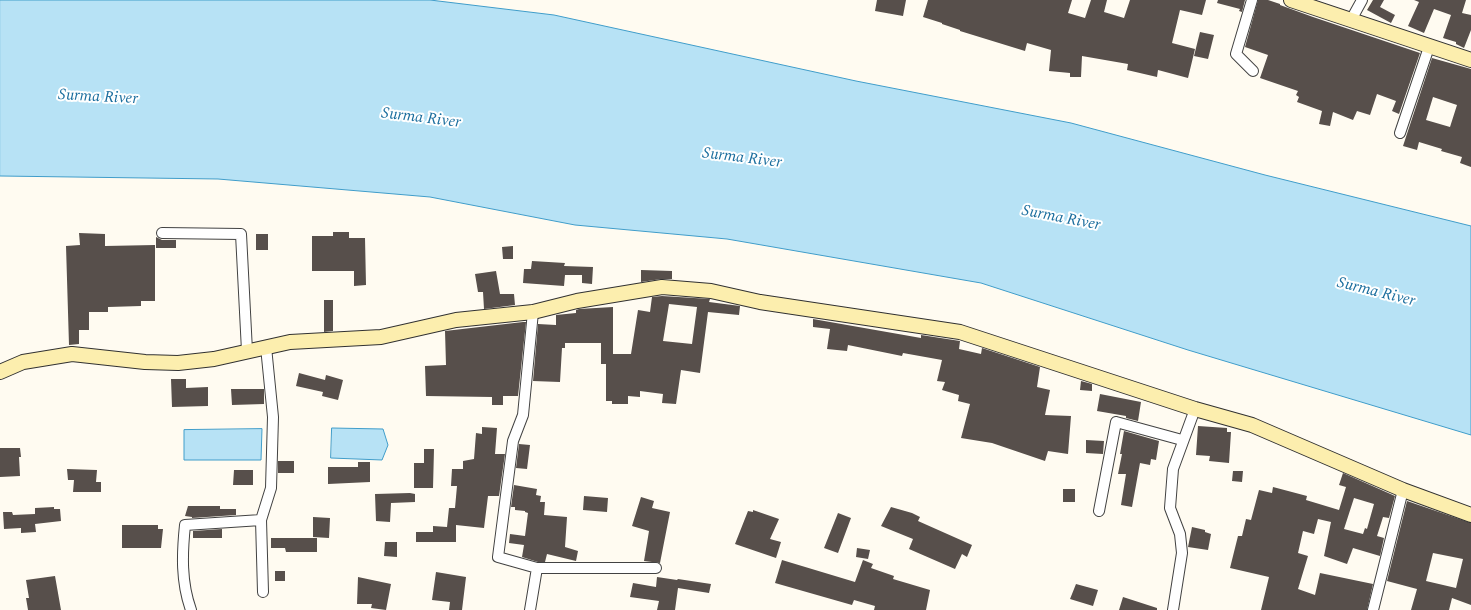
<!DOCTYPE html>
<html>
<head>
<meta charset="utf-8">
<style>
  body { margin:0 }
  canvas { display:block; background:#fffbf1 }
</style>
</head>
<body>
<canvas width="1471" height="610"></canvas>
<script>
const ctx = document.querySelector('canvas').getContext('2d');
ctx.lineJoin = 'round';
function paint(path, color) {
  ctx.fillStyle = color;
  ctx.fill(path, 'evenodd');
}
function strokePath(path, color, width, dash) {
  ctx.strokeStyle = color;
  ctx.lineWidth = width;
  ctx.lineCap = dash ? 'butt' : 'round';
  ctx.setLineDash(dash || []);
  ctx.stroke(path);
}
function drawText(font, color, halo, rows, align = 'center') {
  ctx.font = font + ' Spectral,serif';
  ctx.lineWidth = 4;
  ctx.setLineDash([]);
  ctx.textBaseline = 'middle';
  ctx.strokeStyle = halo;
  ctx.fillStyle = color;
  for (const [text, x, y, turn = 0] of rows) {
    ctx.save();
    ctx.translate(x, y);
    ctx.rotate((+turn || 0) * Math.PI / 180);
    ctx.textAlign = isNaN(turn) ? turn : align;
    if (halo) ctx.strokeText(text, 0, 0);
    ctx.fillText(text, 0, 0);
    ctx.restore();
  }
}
const water = new Path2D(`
  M0,0H430L554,15L856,81L1071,123L1265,175L1471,226V435L1188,350L981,283L727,239L575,225L430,197L218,179L0,176Z
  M332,428L383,429L388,445L382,460L331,458Z
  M262,429L261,460H184V430Z`);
const building = new Path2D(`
  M877,0H906L903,16L875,11Z
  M928,0H1072L1068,13L1085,18L1091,0H1107L1104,12L1124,18L1130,0H1206L1202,15L1180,10L1172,43L1195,49L1188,78L1158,70L1157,77L1127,70L1128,64L1082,56L1081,77H1070V73L1049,71L1051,50L1027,43L1025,51L960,31V30L942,24V23L923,17Z
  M1218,0H1245L1242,12L1239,11L1240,9L1217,3Z
  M1258,0H1268L1280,4V5L1313,17L1420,53L1399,114L1392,111L1396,101L1377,94L1370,115L1357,111L1353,120L1333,112L1330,126L1319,124L1322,111L1297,102L1299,97L1296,95L1298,91L1260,78L1268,55L1245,47Z
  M1373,0H1384L1380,7L1395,15L1391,23L1367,10Z
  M1414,0H1466L1462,13L1471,15V30L1464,48L1456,44V42L1443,38L1451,15L1434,9L1424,33L1408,26L1419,2Z
  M1200,32L1214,35L1208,59L1194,56Z
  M1432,58L1471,69V167L1460,163L1462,157L1441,151L1442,149L1419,142L1417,150L1403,146ZM1433,97L1457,105L1450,127L1426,120Z
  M333,232H349V238H365L366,285L354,286V271H312V236H333Z
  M79,233L105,234V246L155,245V301H141V306L108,307V312H89V330H79V344L69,345L66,246L80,245Z
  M256,234H268V250H256Z
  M156,237L162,240H176V248H156Z
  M513,246V259H503L502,247Z
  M532,261L565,263L564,266L593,267L592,284L582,283V275H565L564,286L523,283L524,269H531Z
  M641,270L672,271V279H661L641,282Z
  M496,271L500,294H514L515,305L484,309L483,292H478L475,274Z
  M662,296L710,299L709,302L740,306L739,315L708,312L700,373L681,370L676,404L662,403L663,394L640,391V397L628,396V404H612V401H606V364H601V343H565V348H562L560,382L533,381L538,324L556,325V315L576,313V310L579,309L613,307V354H631L638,310L650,312L652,297ZM669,304L697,307L692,344L663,341Z
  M324,300H333V331L324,332Z
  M813,319L921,338V335L960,341L959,349L981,354L982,348L1040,367L1037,387L1050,390L1045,415L1071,416L1068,454L1048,451L1045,461L992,443L961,438L970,404L958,401L959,395L942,390L945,382L937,381L942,360L903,353L902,356L848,345L847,351L827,349L830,329L813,327Z
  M523,322H526L518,396H503V405H492V397L426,396L425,366L446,365L445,331Z
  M299,373L325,380L326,375L343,380L338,400L322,396L323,392L296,386Z
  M171,379H186V388L208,387V406L172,407Z
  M1081,381L1092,384V391L1080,390Z
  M231,389H264V404L232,405Z
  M1100,394L1141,402L1138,421L1126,418V416L1097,411Z
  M1198,426L1227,428V432H1231L1229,463L1209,461L1210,456L1196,455Z
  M482,427L497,428L495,454H505L499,496H488L484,528L456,525V542H416V532H433V526L447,527L449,508H455L457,486H451L452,469H463V461L474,459L476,433L482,434Z
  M1124,431L1159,441L1156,460L1151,459L1150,465L1140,463L1132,507L1121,505L1126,474H1118L1122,454H1120Z
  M1086,440L1104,441L1103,454L1086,453Z
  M519,444L530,445L527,469L516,468Z
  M0,448H20L21,457H19L20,476L0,477Z
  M424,449H434L433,488H414V463H424Z
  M278,461H294V473H278Z
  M358,462H370V482L328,484V467H358Z
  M67,469L97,470L96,482H101V492H73L74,480H68Z
  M234,470H253V485H233Z
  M1233,471H1243L1242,482L1232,481Z
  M1343,473L1395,496L1389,518L1383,517L1377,536L1384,538L1380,556L1353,548L1347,564L1324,556L1331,522L1318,519L1314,534L1303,531L1298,553L1308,556L1298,589L1315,595L1320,573L1373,584L1367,610H1261L1269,577L1230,568L1238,536H1242L1246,519L1251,520L1259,490L1272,493L1273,487L1307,496L1306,500L1339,510L1346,487L1339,485ZM1354,498L1374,504L1367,529L1365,528L1363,534L1344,529Z
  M514,485L537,489L536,495L541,496L540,502H545L544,515L567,517L565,547L578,551L576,561L547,554L545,562H538L522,557L524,545L509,543L510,534L525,536L528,513L525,512V511L515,510V507H511Z
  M1063,489H1075V502H1063Z
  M410,493L415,494V502L391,503L390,522L376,521L375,494Z
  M584,496L608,498L607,512L583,510Z
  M641,497L654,501L652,508L670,512L660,563L644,561L649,531L632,526Z
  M1407,501L1471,523V605L1452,598L1449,610H1411L1417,589L1387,581ZM1433,553L1463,559L1456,588L1426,581Z
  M188,506H220V509H236V515L192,518V517L185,516Z
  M54,507V509H60L61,521L35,524L36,532L21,533V528L4,529L3,512H12L13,515L35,514V508Z
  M891,507L912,513L920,517L918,521L972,545L967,557L962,554L955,569L909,549L913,539L881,526Z
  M753,510L779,519L770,539L781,542L776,558L735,544L748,511L753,512Z
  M838,513L851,518L838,553L824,548Z
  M313,517L330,518L329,538L313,537Z
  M122,525H158V529H163L161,548H122Z
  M1192,527L1205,530V532L1211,534L1208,550L1188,547Z
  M222,529V538H193V531Z
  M271,538H317V552H286L285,548H271Z
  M385,542H397V557L384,556Z
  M857,548L870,550L868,559L856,557Z
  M782,560L855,582L863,560L873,564L871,568L894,576L893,579L930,590L926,610H874L875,606L854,600L852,605L775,583Z
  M275,571H285V581H275Z
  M436,572L466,577L462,610H449L450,602L432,600Z
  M55,576L61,610H28L26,598H29L26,580Z
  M358,577L391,584L386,610L371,608L372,604H357Z
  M657,577L677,580L678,579L711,584L709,593L678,588L675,610H657L659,601L630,597L633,583L656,587Z
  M1076,584L1098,590L1093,606L1070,599Z
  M1123,597L1157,608V610H1119Z`);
const street = new Path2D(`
  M1252,0L1236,54L1253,71
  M1351,20L1362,0
  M1400,133L1429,47
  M162,233L241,234L247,351
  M533,312L523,415L513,441L498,557L537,568H656
  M1099,511L1116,422L1182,440
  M261,520L263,592
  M191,610C181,582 182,554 185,525L261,520L271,488L273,417L266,347
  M530,610L537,568
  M1173,610L1182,553L1180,534L1170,508L1173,469L1195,409
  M1373,610L1403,490`);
const secondary = new Path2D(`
  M1291,0L1471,60
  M0,372L23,362L72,354L145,362L178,363L214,359L290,342L381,337L456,320L533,312L577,301L662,287L711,291L760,302L960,332L1195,409L1252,425L1403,490L1471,515`);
const waterNames = [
  ["Surma River",98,98,3],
  ["Surma River",421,119,7],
  ["Surma River",742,159,7],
  ["Surma River",1061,219,11],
  ["Surma River",1376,293,14]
];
paint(water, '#b7e2f5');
strokePath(water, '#409dca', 1);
paint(building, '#574f4b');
strokePath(street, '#424242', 12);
strokePath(secondary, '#313131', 16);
strokePath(street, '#fff', 10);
strokePath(secondary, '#fceeae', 14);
drawText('italic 16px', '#1b6e9e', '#fff', waterNames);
</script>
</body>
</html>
